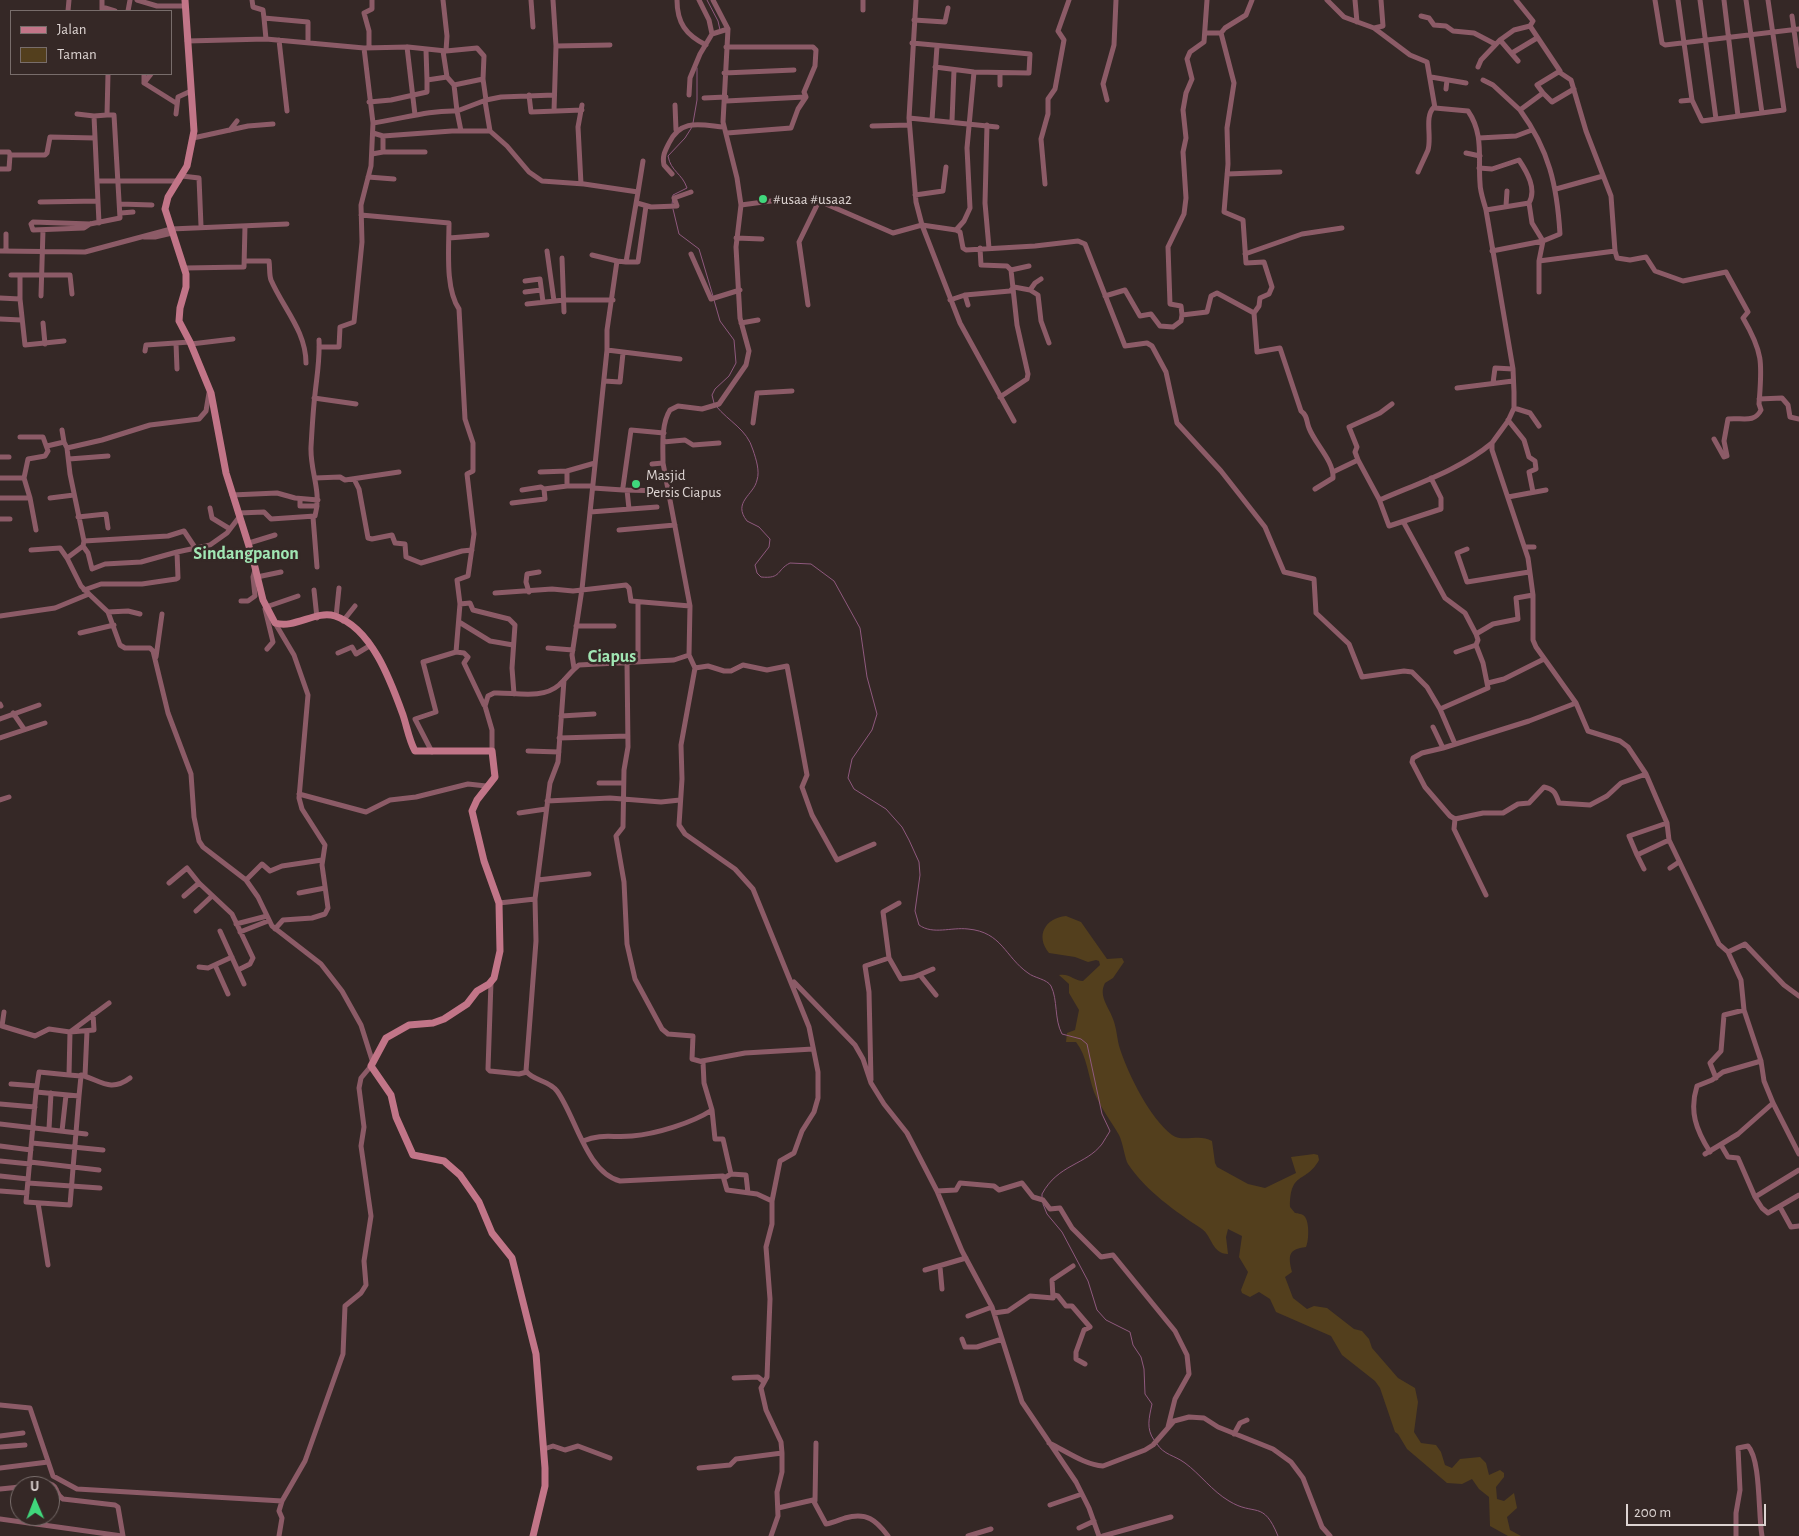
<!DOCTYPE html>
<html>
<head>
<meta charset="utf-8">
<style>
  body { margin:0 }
  #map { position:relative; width:1799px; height:1536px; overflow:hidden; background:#352826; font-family:"Alegreya Sans",sans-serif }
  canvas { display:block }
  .legend { position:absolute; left:10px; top:10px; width:162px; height:65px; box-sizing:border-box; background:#352826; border:1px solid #786d6b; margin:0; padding:6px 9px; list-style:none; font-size:15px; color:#ddd4d2 }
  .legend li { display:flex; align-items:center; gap:10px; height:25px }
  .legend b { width:25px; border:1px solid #786d6b }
  .north { position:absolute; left:10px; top:1476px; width:50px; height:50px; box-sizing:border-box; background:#352826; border:1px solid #786d6b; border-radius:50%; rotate:359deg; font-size:14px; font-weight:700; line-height:20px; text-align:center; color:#ddd4d2 }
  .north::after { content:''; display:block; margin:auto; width:18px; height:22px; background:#40d77c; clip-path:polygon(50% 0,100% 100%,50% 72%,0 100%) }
  .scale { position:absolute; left:1626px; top:1504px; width:140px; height:22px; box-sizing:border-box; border:2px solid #ddd4d2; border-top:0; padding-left:6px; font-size:15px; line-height:18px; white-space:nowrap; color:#ddd4d2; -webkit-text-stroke:4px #352826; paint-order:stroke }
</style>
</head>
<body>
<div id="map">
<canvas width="1799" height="1536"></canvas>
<ul class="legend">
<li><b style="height:6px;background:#c27588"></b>Jalan</li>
<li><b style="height:14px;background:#533f1d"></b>Taman</li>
</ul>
<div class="north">U</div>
<div class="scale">200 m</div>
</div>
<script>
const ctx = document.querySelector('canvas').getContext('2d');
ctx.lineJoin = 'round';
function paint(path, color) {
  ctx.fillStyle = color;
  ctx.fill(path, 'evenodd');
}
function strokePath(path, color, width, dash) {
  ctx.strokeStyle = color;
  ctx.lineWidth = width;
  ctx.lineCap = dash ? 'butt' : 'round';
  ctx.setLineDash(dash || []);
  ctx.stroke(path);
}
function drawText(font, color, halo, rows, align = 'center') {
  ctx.font = font + ' "Alegreya Sans",sans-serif';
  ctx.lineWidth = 5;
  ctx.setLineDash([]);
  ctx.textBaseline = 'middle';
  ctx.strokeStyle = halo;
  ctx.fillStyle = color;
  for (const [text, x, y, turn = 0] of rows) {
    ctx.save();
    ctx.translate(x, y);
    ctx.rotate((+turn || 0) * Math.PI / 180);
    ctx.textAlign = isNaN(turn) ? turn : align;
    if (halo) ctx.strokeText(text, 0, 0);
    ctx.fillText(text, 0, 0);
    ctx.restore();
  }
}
const green = new Path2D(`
  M1066,916L1081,922L1107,959L1122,958L1124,962L1113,978L1105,983C1098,996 1109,1007 1113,1019C1117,1029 1117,1040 1120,1049C1129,1076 1150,1118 1172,1135C1184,1143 1199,1133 1212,1141L1215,1163L1217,1167L1248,1184L1265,1188L1296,1173L1291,1157L1314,1154L1318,1155L1319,1160C1306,1184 1290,1170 1290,1207L1295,1213C1296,1213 1302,1214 1303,1215C1310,1219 1309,1241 1306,1247C1288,1249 1288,1256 1292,1272L1285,1277L1293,1298L1307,1309L1314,1306L1327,1308L1354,1329L1362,1331L1369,1339L1372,1348L1398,1378L1415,1388L1418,1402L1414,1432L1421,1443L1436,1445L1441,1452L1445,1465L1452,1468L1460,1459L1480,1457L1486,1463L1489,1475L1500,1470L1504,1473V1477L1496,1487L1497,1499L1504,1501L1514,1493L1517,1508L1507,1517L1510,1530L1521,1536H1508L1490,1526L1489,1497L1479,1489L1472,1479L1462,1484L1447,1483L1407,1449L1398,1434L1395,1432L1380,1388L1375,1381L1342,1355L1331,1336L1276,1312L1270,1299L1259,1292L1250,1297L1242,1293L1241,1290L1248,1272L1239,1257L1242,1236L1228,1229L1226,1237L1228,1254C1212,1254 1212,1236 1202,1229C1175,1211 1146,1191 1128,1164C1125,1159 1123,1143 1119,1135C1111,1121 1100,1107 1094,1092C1088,1075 1087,1056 1076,1042H1066L1067,1033L1075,1030L1079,1010L1069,993V984L1059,975C1070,973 1074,981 1083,981L1100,965L1099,961L1096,960L1088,962L1075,957L1049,953C1035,936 1045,918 1066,916Z`);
const stream = new Path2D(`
  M707,0L718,21L720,30
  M693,123L697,100V68
  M672,205L673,195L687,188C682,173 671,172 668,156L685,138L692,127
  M673,209L679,234L699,249L713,296
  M714,403L712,395L715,389L729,376L736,363L734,340L720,321L714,300
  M716,406C729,422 747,429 753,450C756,459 760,471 757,480C754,495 732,502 747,521L759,527L770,539L769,547L755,565L757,573L761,577C782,579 776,570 790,563L811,564L834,581L860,628L867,677L877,714L872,730L852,759L848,778L854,789L886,809L902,827L909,840L919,862L920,875L915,911L919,925C933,935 951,927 968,929C1002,932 1005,957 1028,973C1034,978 1047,979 1051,986C1058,1000 1054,1019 1062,1034L1081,1039L1087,1044L1102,1114L1110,1131C1107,1135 1105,1140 1102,1144C1086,1165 1058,1164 1042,1194V1197
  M1043,1204L1047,1214L1062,1232L1088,1281L1097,1310L1106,1320L1130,1332L1133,1345L1141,1357L1144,1369L1145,1394L1152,1404C1149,1418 1146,1429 1154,1440
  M1157,1444C1164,1455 1174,1455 1185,1463C1200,1474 1212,1491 1229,1501C1255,1517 1263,1499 1278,1536`);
const street = new Path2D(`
  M137,0L157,6H185
  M252,0L253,7L263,10L264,18L308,22V42
  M443,0L447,36L446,51
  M531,0L533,27
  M553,0L556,46L554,111
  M677,0C677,23 686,35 706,45
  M699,0L709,20L712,34
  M916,0L909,118L916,202L922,225L960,323L1014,421
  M1207,0L1204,42L1190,52L1187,59L1192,79L1186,93L1183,110L1186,138L1183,152L1186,198L1184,214L1168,247L1170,304L1181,306L1182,315L1207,312L1211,296L1217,293L1254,313L1257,352L1280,348L1301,411C1308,416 1306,421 1309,428C1315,444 1334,461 1333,478L1315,489
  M1252,0L1246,15L1225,28L1221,33L1234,83L1227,128L1228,164L1224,212L1243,220L1246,263L1264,262L1272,287L1269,294L1260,298L1259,306L1254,313
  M1327,0L1344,17L1374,28L1410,55L1427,62L1435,108L1468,111C1484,134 1478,158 1480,183C1480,192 1484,202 1486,210L1513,369L1514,392V408L1508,421L1492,443V450L1528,558L1533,595V640L1536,647L1576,703L1588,731L1620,741L1628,747L1646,774L1667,823L1669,840L1719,944L1728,952L1741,980L1744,1010L1761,1061L1764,1081L1773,1103L1799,1154
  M1355,0L1357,22
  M1516,0L1533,21L1530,26
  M1655,0L1662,43L1665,45L1799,29
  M1678,0L1692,100L1702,121L1784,110L1768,0
  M1700,0L1716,119
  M1724,0L1738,116
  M1746,0L1762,113
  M102,7L115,11
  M863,10V0
  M68,11L69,0
  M102,11V0
  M128,11L130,0
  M1421,16L1429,18L1434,25L1446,26L1453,31L1474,33L1495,44
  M1792,16L1799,66
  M264,18L266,39
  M914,20L945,22L948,8
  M1374,28L1383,26L1381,0
  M1206,33H1221
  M279,40L287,111
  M1500,40L1514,30L1530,26L1560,71L1537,85L1543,93
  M187,41L266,39L364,48L373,123C402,119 428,110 457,111L454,85L447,77L427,80V92L391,100L369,102
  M912,43L1030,54L1029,73L974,72L935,67
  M556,46L610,45
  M407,47L415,115
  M726,47H813L816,50L815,66L804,92L806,97L798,109L791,128L727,133
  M364,48L408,47L446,51L477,48L484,56L483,79L486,100L457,111L461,131
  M369,48V31L364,13L372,9V0
  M426,50L427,80
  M443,51L447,77
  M1512,53L1537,38
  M1478,67L1481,60L1500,40L1518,61
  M1559,72L1571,80L1586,131L1611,196L1615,251
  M724,73L794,70
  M144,74V83L176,103
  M1000,74V85
  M1431,77L1466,83
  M1483,80L1493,85L1520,110
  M144,83L151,74
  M454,85L483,79
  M1446,89L1447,80
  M529,95L531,112L582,110
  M689,95L690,78L700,54L712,34L728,29
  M704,98L726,97
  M486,100L501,97L554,95
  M1107,100L1103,84L1114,45L1116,0
  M485,101L490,131
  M726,101L805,97
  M1681,101L1692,100
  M675,105L676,130
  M77,114L94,116L97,181H179
  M176,114L178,97L191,91
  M94,116L107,115L108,74
  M909,118L997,127
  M932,120L937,46
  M952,121L954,70
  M987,125L985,203L989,248
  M872,126L909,125
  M230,130L237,121
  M373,133L383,136V152
  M383,136L452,131H490L507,146L529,172L542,181L584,184L638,192L626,262L617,261L607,330V350L582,589L572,655L574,668
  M193,138L248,126L273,124
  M1479,138L1516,136L1532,130
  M0,152H9L10,155H45L47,153L50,137L95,138
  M1466,153L1480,156
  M372,154L383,152H425
  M1479,168L1492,169L1519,160C1527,172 1537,189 1529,203
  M0,169H9L10,155
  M1418,172C1421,165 1425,157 1428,150C1432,136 1424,117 1434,107
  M672,174L664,165C662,156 665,151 669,143C681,118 701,125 724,127
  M1227,174L1280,172
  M182,176L199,178L201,226
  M368,177L394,179
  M97,181L99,223
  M581,184L578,127L582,105
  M1045,184L1041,139L1048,114V99L1055,89L1064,40L1058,31L1069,0
  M1556,189L1603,176
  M638,192L643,161
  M915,195L943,191L946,167
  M40,202L98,201
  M637,203L651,207L677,206L674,198L691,192
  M120,204L152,205
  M741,205L786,199L819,201L893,233L922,225L956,230L960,232L963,248L966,250L1035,246L1078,241L1085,244L1125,346L1147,343L1152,346L1166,372L1177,423L1221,471L1265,527L1284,572L1314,579L1316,613L1349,644L1362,677L1404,671L1412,672L1427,687L1440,709
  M1506,206L1507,191
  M1486,210L1529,203L1532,223L1543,241L1539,261V292
  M121,213L133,212
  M361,215L449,223C449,249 445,288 459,309L465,419L473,443V471L467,474L474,534L468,576L457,580L460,604L456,652L423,662L436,712L415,719L432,752
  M90,224L84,228L33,230L31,224L33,222L90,224L120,218L114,115H107
  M956,230L964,221L970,208L967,148L974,72
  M6,234V251
  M144,237H155L172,233
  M449,238L487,235
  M736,238L762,239
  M980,248L981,265L1007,266L1011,270L1017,325L1028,374L1027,379L1000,397
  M0,251L85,252L171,229L287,224
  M547,251L554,301
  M1492,251L1543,241L1560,234C1557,185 1549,150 1520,110L1543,93L1552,102L1574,89
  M691,254L711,299L740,290
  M1245,254L1302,234L1342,228
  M592,255L617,261
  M562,258L564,312
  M246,261H269C270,267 269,275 271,280C283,308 306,331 306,363
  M1539,261L1615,251L1617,258L1630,260L1646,257L1655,271L1683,281L1726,272L1748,312L1743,318C1764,354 1762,364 1759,404L1761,410C1754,424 1741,417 1728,419L1724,441L1727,456L1724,457L1714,439
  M626,262H638L646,206
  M185,268L244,267L245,226
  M1011,270L1029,266
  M11,275H20
  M525,281L540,279L543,302
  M1030,290L1035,283L1041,279
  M525,292L541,290
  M41,296L43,230
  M1105,296L1125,290L1140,316L1151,314L1160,326L1173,327L1181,321L1182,315
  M0,298L20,299L25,345L64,341
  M20,299V275H70L72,294
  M950,300L965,295
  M527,304L564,300H613
  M808,305L799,242L819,201
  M968,305L965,295L1010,291L1014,287L1030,290L1038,295L1041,321L1049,343
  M0,319L21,320
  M43,323L45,344
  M741,323L758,320
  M176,343L177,369
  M191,344L233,339
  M319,347H339L340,327L354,322L362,242L361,205L371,166L373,123
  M607,350L680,359
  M145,351L146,345L190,342
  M604,381L620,382L623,353
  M1493,383L1495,368L1513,369
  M1457,388L1513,381
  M314,398L356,404
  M1759,399L1782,398L1788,405L1790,417L1799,419
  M1514,408L1530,413L1539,426
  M1508,420L1524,440L1529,457L1535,461L1536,469L1529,472L1533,492
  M753,423L757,393L792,391
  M62,430L64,442
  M664,433L631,430L623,487V490L667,491
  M663,442L685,440L693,445L719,443
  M67,448L102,440L150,425L199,419L206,411L209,393
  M0,457H9
  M69,459L108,456
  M1358,460L1355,452L1357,447L1349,427L1380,413L1392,404
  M652,464L663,463
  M567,471L595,463
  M540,472L567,471V486H593
  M1333,472L1358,460L1379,499H1382C1419,483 1461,469 1492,443
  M0,478H24
  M315,478L340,477L345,480L399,472
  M354,479L359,489L368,538L372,539L392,535L395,543L405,544L406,557L421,563L462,551L472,550
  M593,488L623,490
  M522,490L541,487L544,489
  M627,490L629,509
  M232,495L277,493L295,498L318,500
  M1508,497L1546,490
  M0,498H30L24,478L28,459L45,456L48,451L43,437H20
  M30,498L36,530
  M50,498L74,495
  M300,499V506H317
  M1379,499L1389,526L1441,509V498L1431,478
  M512,503L545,499L544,489L567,486
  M210,508L212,518L230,529
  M590,512L657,507
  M239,513L264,512L271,519L315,516C322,491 310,472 311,447C312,430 313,411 315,394C317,375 320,359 319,340
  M78,517L106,514L108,528
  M313,517L317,567
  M0,519H10
  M1404,523L1445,598L1465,613L1476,634
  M619,530L675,525
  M84,541L168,536L184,531L196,549
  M249,543L275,535
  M83,546L88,553L92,569L105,564L141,562L177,552
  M1525,547H1534
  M1467,549L1457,553L1467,582L1529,572
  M31,550L60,548L67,558
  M257,577L281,572
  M84,590L101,584H142L176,579L178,578L177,552L210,545L227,533L240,516
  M314,590L317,618
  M529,592L526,582L527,574L539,572
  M495,593L552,589L573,591L626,585L629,588L631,601L690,606
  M89,594L108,612L120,645L125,648H150L153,651L168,713L191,774L194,817L199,841L203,847L246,880L258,897L272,926L321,964L342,991L361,1025L373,1063
  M241,601H248L255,596L253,577L255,570
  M638,602V662
  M460,604L470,603L473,610L509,619L515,625L512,668L514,694
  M266,607L298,596
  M265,609L273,642L267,649
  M108,612L128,611L140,614
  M0,616L55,608L89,594L81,586L67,558L83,546L84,541L70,474L67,448L64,442L47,446
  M336,617L339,588
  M343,621L355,606
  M459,622L490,641L513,645
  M275,623L294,655L308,695L299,798L302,809L325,845L322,865L328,908L325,914L312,918L283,920L275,929
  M576,626H614
  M80,633L114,625
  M548,648L573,650
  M456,652L464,653L468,657L464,663L484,705
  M1456,652L1476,645
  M338,653L352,647L356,654L371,645
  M689,655L695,668L681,745L682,779L679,825L685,834L735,869L753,889L809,1027L818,1072V1098L814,1112L802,1131L794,1153L780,1161L772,1201V1224L766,1247L770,1299L767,1377L761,1388L766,1410L781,1442L782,1453V1472L777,1492L778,1516L771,1536
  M156,657L162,614
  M695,668L708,666L724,671H731L743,665L767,670L787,666L807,775L802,787L812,815L837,860L874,844
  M1488,683L1504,679L1544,659
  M0,704L1,706
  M13,713L24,729
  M561,716L594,714
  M0,719L39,705
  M1433,727L1443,748L1529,721L1576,703
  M0,738L45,723
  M559,738L628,736
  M1455,744L1440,709L1488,688L1483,663L1476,645L1478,640L1476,634L1493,624L1518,619L1516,598L1533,595
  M1443,748L1422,753L1413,758L1412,762L1425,787L1450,816L1455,819L1483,813H1503L1518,804L1529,803L1544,787C1555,789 1556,795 1559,803L1590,805L1607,796L1621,783L1646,774
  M492,751V730L485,706L488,696L494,693C514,692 542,700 559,685C566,679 571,671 579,665L674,660L689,655L690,606L663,463C663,447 661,424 670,410L678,406L702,409L719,404L746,365L749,351L740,318L736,247L741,205L737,178L723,122L728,29L713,0
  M528,751L559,752
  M599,783H623
  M299,794L366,812L390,800L416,797L468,784L486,786
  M0,800L9,797
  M547,801L610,798L661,802L680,800
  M519,813L546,809
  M1455,819L1454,829L1486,895
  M1637,855L1629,836L1667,823
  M1670,868L1679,862
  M1644,869L1637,855L1669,840
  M246,880L262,864L270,871L282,866L322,860
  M538,880L589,874
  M169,883L187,868L199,883L232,914L253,958L250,964L238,970
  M299,893L325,888
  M184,896L199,883
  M535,899L536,941L526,1071C533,1081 549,1080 557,1091C576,1117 586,1172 620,1181L723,1176L727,1190L757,1194L772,1201
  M499,903L535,899L550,783L558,762L564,680
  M196,911L212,896
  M236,924L267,916
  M220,931L244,984
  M240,932L268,921
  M1728,952L1745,944L1784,985L1799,996
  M889,958L901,979L914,977L933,969
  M215,965L228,994
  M199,967L208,968L232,957
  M920,975L936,995
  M491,982L488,1069L490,1071L519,1074L527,1072
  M794,982L855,1045L863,1059L871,1083L884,1104L907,1133L937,1191L962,1251L992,1307L1022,1402L1076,1482L1089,1508L1099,1536
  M4,1012L2,1026L35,1036L49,1029L70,1032L94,1030L93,1014
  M702,1061L745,1053L813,1049
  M81,1075C100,1080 110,1093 130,1078
  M85,1076L87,1031
  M1716,1078L1710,1063L1721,1051L1724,1015L1744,1010
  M871,1080L869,992L865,966L889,958L883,912L899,903
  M11,1084L37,1086
  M36,1092L39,1072L69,1075
  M79,1096L70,1205L26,1202L36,1092L79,1096L81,1076L69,1075L70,1032L109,1003
  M0,1104L35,1107
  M712,1110L715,1139H723L731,1174
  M0,1124L86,1134
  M49,1129L51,1093
  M62,1131L66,1095
  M583,1141C602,1133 613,1138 632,1136C656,1134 692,1123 712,1110L704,1083L703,1062L692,1059L693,1036L668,1034L662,1029L635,979L627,944L624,882L616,836L623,827L624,770L628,747L627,662
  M32,1143L103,1150
  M1721,1145L1728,1157L1738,1158L1755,1197
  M0,1146L31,1150
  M1710,1152C1696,1130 1689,1111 1697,1086L1712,1080L1723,1072L1761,1061
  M1705,1154L1738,1134L1773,1103
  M0,1161L30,1164
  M30,1162L99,1170
  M1799,1170L1755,1197L1762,1208L1768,1213L1799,1195
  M0,1176L28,1179
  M724,1178L731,1174L746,1175L748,1193
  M28,1183L100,1188
  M0,1191L27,1193
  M937,1191L956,1190L960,1183L994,1186L999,1190L1022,1183L1033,1197L1043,1200L1050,1209L1060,1208L1072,1228L1101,1257L1113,1255L1175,1331L1187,1355L1189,1374L1175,1399L1168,1427
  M38,1203L48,1265
  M1780,1207L1791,1227L1799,1226
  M940,1267L942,1289
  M925,1270L966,1258
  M1054,1295L1058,1296L1066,1306H1072L1090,1327L1084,1330L1076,1352V1359L1085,1364
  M994,1313L1008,1311L1030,1296L1053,1298L1052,1280L1073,1266
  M968,1316L992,1307
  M962,1339L965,1347H977L1002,1339
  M734,1378L758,1377L764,1382
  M0,1405L30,1408L53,1476L77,1489L282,1501L305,1461L343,1354L345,1306L361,1293L366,1285L364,1261L371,1216L361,1146L364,1127L359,1088L361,1078L371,1066
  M1234,1434L1240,1423L1247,1420
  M0,1436L23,1433
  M1049,1443C1066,1451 1085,1465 1103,1466L1145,1450L1153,1445L1174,1421L1189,1417L1204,1418L1218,1427L1273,1449L1291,1462L1303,1478L1322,1527L1330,1536
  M0,1447L25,1445
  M544,1449L553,1446L565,1450L578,1446L610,1458
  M0,1468L48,1462
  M699,1468L730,1465L736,1459L782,1453
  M27,1486C36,1485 51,1479 56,1489C58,1494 58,1496 63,1499L115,1505L118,1507L123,1536
  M0,1489L20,1487
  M815,1501L816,1443
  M1050,1505L1082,1494
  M778,1508L813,1500L826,1524C833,1523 839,1520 845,1518C867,1512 876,1520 888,1536
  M0,1519L122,1536
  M1079,1528L1094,1521
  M279,1536L282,1518L279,1511L282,1501
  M968,1536L991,1529
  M1103,1536L1171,1517
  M1736,1536V1513L1740,1490L1738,1448L1748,1446C1761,1460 1758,1514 1762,1536`);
const secondary = new Path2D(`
  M185,0L194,131L187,166L168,197L165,209L186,274V287L180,308L179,321L190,342L211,393L226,473L253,559L263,600L275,623C295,629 316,610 335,616C372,628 391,682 403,715C407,727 409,740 415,751H492L495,777L477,800L472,811L484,861L499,903L500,951L494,978L489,984L477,991L467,1004L444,1019L433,1023L409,1025L386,1038L371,1066L391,1095L396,1117L413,1155L444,1161L460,1175L479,1202L492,1233L512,1258L536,1354L545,1468V1486L533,1536`);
const markers = [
  [763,199,5,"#40d77c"],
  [636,484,5,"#40d77c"]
];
const poiNames = [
  ["#usaa #usaa2",773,199],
  ["Masjid",646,475],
  ["Persis Ciapus",646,492]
];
const quarterNames = [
  ["Sindangpanon",246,554],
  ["Ciapus",612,657]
];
paint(green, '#533f1d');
strokePath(stream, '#8f597e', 1);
strokePath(street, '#8c5b67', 5);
strokePath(secondary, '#c27588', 7);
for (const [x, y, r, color] of markers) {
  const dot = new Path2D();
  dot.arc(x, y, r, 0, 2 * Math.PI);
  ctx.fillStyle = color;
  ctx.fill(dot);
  strokePath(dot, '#352826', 2);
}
drawText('15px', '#ddd4d2', '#352826', poiNames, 'left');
drawText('bold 18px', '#a1e7b4', '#352826', quarterNames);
</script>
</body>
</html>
